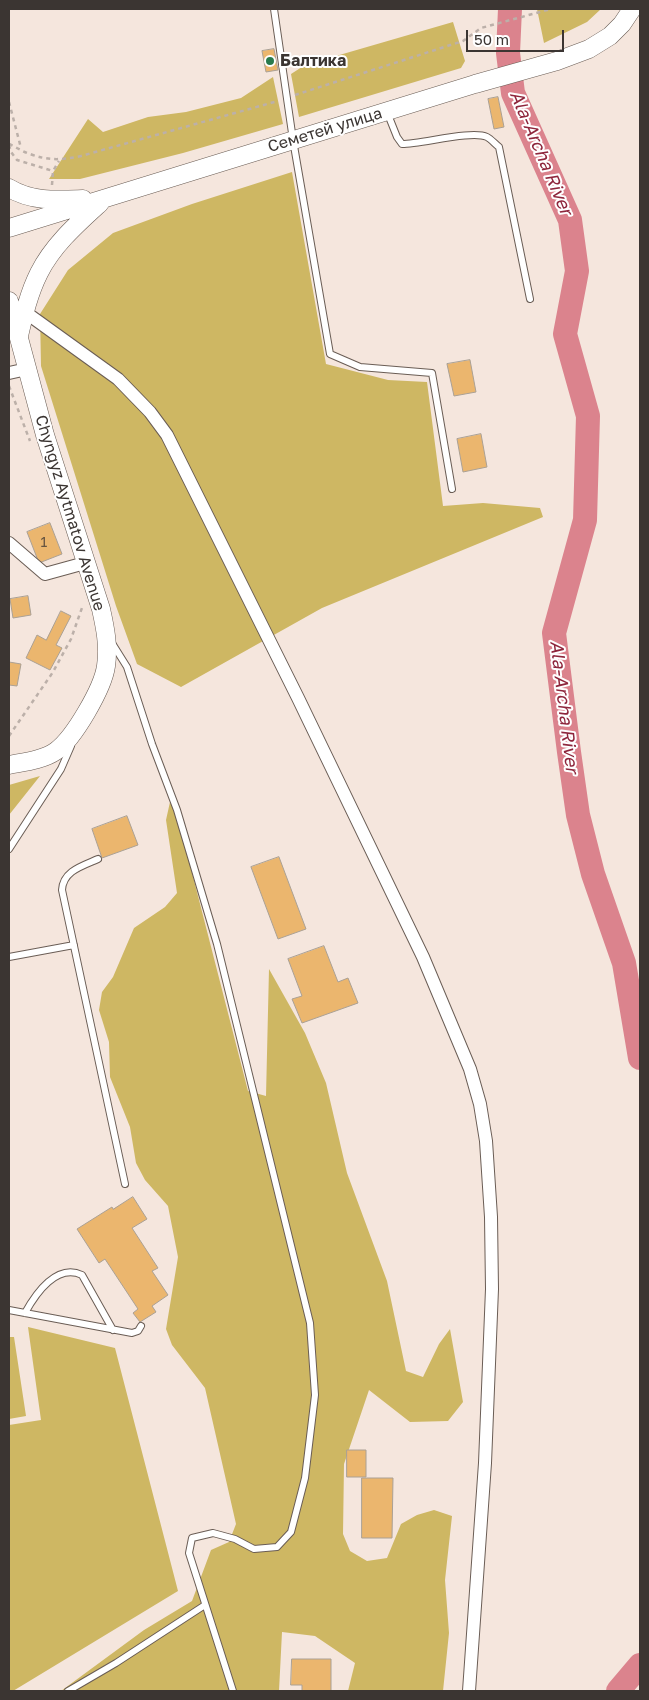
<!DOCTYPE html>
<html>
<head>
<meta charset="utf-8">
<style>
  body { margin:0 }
  #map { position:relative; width:649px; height:1700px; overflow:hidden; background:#f5e6dd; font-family:"Golos Text",sans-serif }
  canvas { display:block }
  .frame { position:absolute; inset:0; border:10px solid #3b3532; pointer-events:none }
  .scale { position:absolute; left:466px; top:30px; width:98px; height:22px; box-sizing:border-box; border:2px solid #3b3532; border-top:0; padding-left:6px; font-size:15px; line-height:18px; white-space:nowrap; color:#3b3532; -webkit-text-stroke:4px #fff; paint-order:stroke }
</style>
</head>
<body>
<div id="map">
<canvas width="649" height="1700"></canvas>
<div class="frame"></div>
<div class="scale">50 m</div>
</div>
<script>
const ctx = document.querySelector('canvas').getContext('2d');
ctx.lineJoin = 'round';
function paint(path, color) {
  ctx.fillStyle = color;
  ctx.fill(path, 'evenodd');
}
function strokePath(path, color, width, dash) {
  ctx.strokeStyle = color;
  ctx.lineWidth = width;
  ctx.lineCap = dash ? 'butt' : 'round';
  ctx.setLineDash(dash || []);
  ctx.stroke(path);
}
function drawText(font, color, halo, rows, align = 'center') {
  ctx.font = font + ' "Golos Text",sans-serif';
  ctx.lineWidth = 4;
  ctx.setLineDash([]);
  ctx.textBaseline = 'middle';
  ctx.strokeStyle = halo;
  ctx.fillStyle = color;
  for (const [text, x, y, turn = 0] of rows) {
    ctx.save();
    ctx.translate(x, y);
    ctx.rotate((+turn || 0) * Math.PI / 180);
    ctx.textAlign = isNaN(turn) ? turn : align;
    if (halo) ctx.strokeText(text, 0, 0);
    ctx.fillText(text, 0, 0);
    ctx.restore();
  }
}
const green = new Path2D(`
  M537,9H601L587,22L544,43Z
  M453,22L465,61L461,68L299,117L291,74L305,65Z
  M273,77L283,124L183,153L80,179H49L88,119L103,132L148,117L186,112L241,98Z
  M292,172L326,364L388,380L427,382L443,506L483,503L540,508L543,517L322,608L181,687L137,664L116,606L41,366L40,314L68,270L113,233L192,204Z
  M40,776L9,815V785Z
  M170,802L178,818L248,1091L266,1096L269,969L305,1033L326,1083L347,1173L387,1281L406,1371L423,1377L439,1344L450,1329L463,1402L448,1421L410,1422L369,1390L344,1464L343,1534L350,1551L367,1561L387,1558L401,1524L417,1515L434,1510L452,1516L445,1580L449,1633L443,1691H348L355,1663L315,1636L282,1632L279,1691H61L144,1630L192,1601L211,1550L229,1542L236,1524L205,1388L172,1345L166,1329L178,1257L168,1206L145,1180L136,1163L130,1127L110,1077L109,1042L99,1010L102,992L113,977L134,928L165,907L177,893L166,820Z
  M28,1327L115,1348L178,1591L13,1691H9V1425L41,1420Z
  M9,1337H14L26,1416L9,1419Z`);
const river = new Path2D(`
  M510,9L508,53L513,93L570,220L577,271L565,334L588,416L585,520L554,633L569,752L578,815L593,874L624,963L640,1058
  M618,1691L640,1665`);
const building = new Path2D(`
  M274,49L278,70L266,72L262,51Z
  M498,97L504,127L494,129L488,99Z
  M470,360L476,392L454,396L447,364Z
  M481,434L487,467L463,472L457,439Z
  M50,523L62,554L39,563L27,532Z
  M28,596L31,615L13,618L10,599Z
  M61,611L71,616L56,645L62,648L50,670L26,658L37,635L46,640Z
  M9,662L21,664L17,686L9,685Z
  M127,816L138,845L102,858L92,829Z
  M279,857L306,929L278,939L251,867Z
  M324,946L338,982L348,978L358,1003L302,1023L292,999L302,996L288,959Z
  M133,1197L147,1219L132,1228L158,1268L152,1271L168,1295L152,1306L156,1312L140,1322L133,1313L138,1309L105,1259L99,1263L77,1229L112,1207L113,1209Z
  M347,1450H366V1477H347Z
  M362,1478H393L392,1538H362Z
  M292,1659H331V1691H302V1685H291Z`);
const path = new Path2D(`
  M295,95L463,41L481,28L551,9
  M9,102L21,148
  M9,144C16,147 23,152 30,154C49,161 62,160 81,156L278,101
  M9,145L11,152L17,160L53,171
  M52,185L53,171L59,161
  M9,386L30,441
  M9,736L53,672L71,639L83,605`);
const service = new Path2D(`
  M274,9L293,140L330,354L360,367L432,373L452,489
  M387,112L397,137L402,144C422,144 472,130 487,137C491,139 495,144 499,147L530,299
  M112,643L127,667L152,744L177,810L217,944L310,1323L315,1395L305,1478L291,1532L277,1547L254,1549L235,1539L213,1533L192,1538L189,1553L233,1691
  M9,849L61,769L71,746
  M98,859C82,866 63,871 62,890L125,1184
  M9,957L74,945
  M9,1310L132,1333L138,1331L141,1326
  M25,1313C36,1293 57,1263 82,1275L113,1330
  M68,1691L116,1663L205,1605`);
const minor = new Path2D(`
  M25,312L118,379L150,412L167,435L298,698L423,957L470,1069L480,1104L486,1141L491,1217L492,1289L485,1463L469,1691
  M9,373L27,369
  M9,543L45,574L85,563`);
const secondary = new Path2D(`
  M9,188C32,202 57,200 83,199
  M9,228L475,84L557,61L589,49L610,36L622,24L632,9
  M9,301L45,435L101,609C105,627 109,646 106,666C103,688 74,738 56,751C43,760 24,762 9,765
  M19,336C24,314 29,293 39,273C53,245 77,224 100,203`);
const markers = [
  [270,61,5,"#287a4c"]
];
const numberNames = [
  ["1",44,543]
];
const poiNames = [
  ["Балтика",280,61]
];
const streetNames = [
  ["Семетей улица",325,130,-17],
  ["Chyngyz Aytmatov Avenue",70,513,73]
];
const waterNames = [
  ["Ala-Archa River",541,153,67],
  ["Ala-Archa River",564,707,83]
];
paint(green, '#ceb763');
strokePath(river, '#db838d', 24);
paint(building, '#ebb66e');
strokePath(building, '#aaa094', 1);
strokePath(service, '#6a5d55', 8);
strokePath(minor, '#6a5d55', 14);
strokePath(secondary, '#6a5d55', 19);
strokePath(path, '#bcb0a9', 2.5, [4, 4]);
strokePath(service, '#fff', 6);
strokePath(minor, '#fff', 12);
strokePath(secondary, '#fff', 18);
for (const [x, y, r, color] of markers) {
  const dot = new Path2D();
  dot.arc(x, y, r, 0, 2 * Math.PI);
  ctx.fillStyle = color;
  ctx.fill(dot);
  strokePath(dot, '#fff', 2);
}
drawText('14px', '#675541', null, numberNames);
drawText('bold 16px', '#3b3532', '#fff', poiNames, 'left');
drawText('16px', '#3b3532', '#fff', streetNames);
drawText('italic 18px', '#8e263c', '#fff', waterNames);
</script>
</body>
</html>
